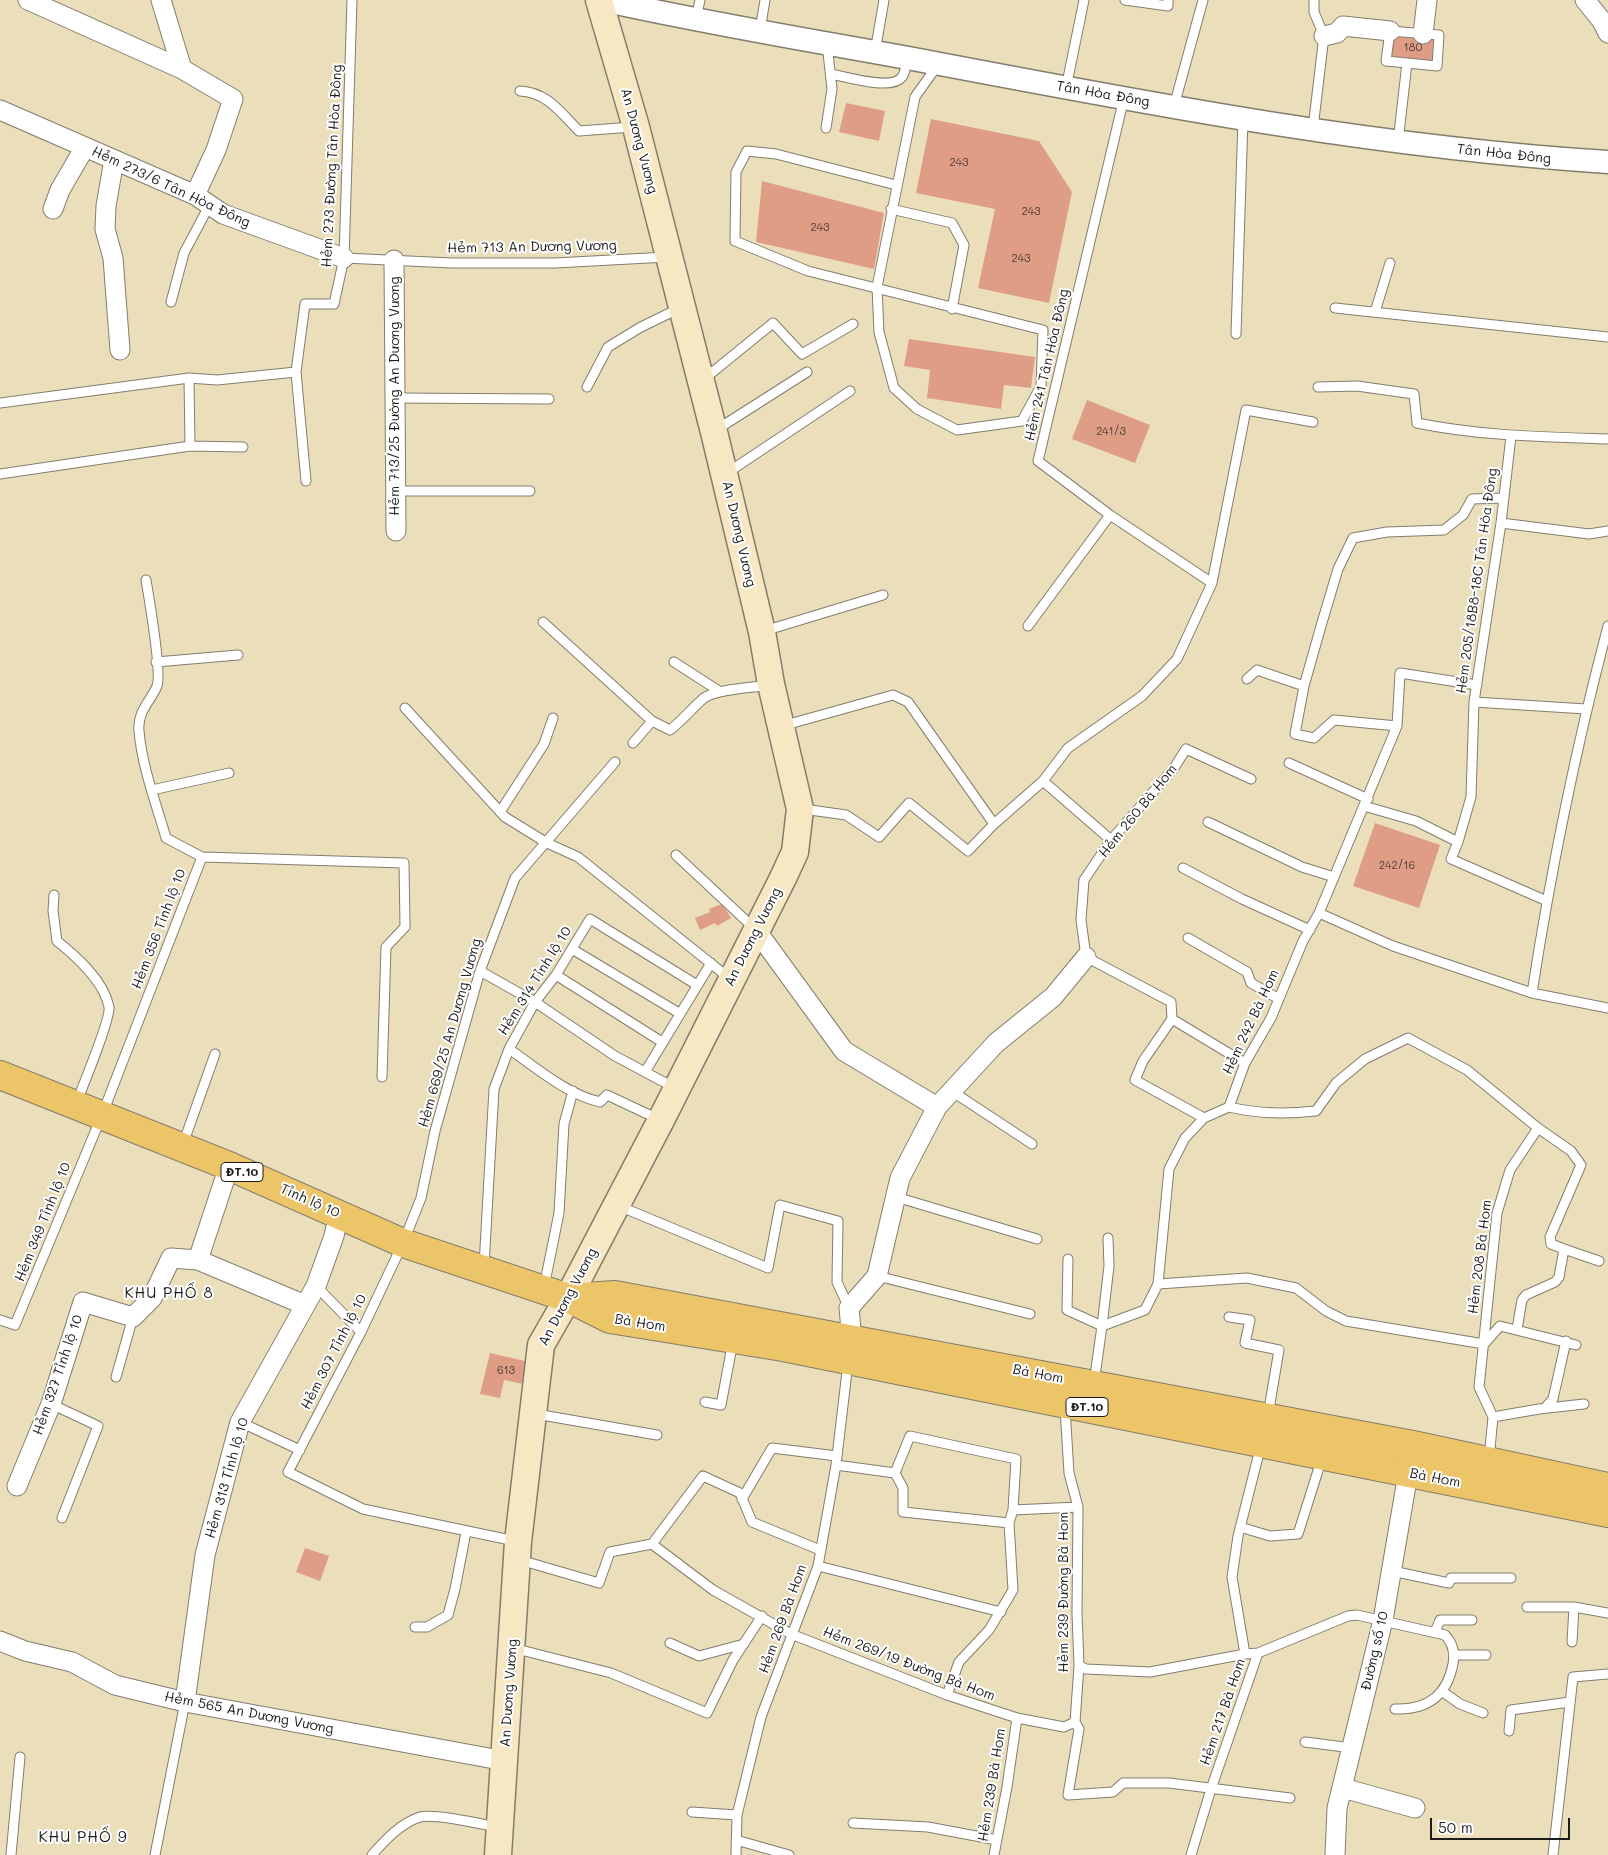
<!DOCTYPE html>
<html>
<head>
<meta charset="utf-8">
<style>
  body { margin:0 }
  #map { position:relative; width:1608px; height:1855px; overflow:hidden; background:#ebdebb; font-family:Mali,sans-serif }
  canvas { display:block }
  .scale { position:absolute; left:1430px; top:1818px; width:140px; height:22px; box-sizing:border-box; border:2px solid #1c1c1c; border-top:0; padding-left:6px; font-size:15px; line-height:18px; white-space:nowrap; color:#1c1c1c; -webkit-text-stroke:4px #fff; paint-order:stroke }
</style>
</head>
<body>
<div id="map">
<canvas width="1608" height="1855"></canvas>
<div class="scale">50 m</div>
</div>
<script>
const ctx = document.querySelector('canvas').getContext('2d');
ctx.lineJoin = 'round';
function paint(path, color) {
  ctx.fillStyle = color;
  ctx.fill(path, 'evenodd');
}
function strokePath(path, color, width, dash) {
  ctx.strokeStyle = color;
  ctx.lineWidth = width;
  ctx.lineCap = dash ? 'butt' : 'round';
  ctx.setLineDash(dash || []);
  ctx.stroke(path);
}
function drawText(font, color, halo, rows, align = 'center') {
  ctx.font = font + ' Mali,sans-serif';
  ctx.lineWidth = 4;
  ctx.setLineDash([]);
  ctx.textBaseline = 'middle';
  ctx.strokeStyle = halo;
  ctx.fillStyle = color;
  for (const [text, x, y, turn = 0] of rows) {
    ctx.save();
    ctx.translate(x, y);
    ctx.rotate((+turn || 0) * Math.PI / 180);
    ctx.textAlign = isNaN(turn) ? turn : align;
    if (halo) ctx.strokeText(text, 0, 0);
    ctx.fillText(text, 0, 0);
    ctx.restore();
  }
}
const building = new Path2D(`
  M1393,32L1437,37L1434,65L1389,58Z
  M846,103L885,111L879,141L839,132Z
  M931,119L1039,141L1072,192L1049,303L978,288L995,209L916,193Z
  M762,181L884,213L874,269L756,242Z
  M909,339L1035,357L1031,388L1004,385L1001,409L927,398L930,370L904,366Z
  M1087,400L1150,425L1135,463L1072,439Z
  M1375,823L1440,845L1419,908L1353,886Z
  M722,904L731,918L717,926L715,923L700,930L695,918L710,912L709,909Z
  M490,1353L529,1362L524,1384L504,1380L500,1398L480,1394Z
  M305,1548L329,1556L320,1581L296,1572Z`);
const service = new Path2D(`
  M1125,0L1168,6V0
  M696,18L700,0
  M760,30L765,0
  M875,52L884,0
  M831,74C847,77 892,91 902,77C906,72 906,64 907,58
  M1066,88L1084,0
  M520,91C547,92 561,113 579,131L633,127
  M1124,98L1038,461L1110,515L1212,583
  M1174,106L1203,0
  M826,128L832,89L827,44
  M1313,128L1324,36L1314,12V0
  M1398,142L1407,63L1437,66L1439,35L1390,31L1386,61L1407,63
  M896,185L776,154L747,151L736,172L735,241L808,271L1043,330L1041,386L1022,421L957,430L917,409L894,388L879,332L877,287L915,97L937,66
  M891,209L952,223L964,245L952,309
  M344,258L452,263H555L667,257
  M171,302L184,253L209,206
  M1335,308L1608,337
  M1375,312L1390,263
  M1236,334L1243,119
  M189,378L190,446
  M704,379L773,323L802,354L853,324
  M587,387L608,347L641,327L680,308
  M1318,387L1357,386L1414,394L1417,423C1480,436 1544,437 1608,439
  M396,398L549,399
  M0,403L189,378L217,380L296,372
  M716,430L807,372
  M727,473L850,391
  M0,474L190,446L243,447
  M306,481L296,372L305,304H334L344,258L352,0
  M395,491H530
  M1501,523L1589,534L1608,531
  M146,580C149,598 162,673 157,686C151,701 137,711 139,731C142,767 156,803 166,838L202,857
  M543,622L652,721L670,730C683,720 692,708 704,698C716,689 752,688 768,685
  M1028,626L1110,515
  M764,631L883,595
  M156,662L238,655
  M674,662L719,691
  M1247,679L1257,670L1304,686
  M1474,702L1586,709
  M405,708L505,817L547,843L578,857L729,978
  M782,726L893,695L908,702L994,824
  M1397,726L1334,720L1314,738L1295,734L1304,686L1321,626L1338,569L1353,538L1387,532L1444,530L1463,515L1472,499L1503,498
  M633,743L652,721
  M1289,763L1368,799
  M1043,781L1111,840
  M152,790L229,773
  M1364,806L1416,821L1458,842L1471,797L1474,702L1501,523L1511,436
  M803,809L846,815L879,837L909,803L968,851L994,824L1043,781L1068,748L1142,696L1177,659L1212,583L1246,410L1313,422
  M500,812L544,744L553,718
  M1208,822L1302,867L1334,877
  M1458,842L1451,859L1547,901
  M676,855L754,928
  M1183,868L1242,899L1310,930
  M54,895L53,911L57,941C77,957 104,981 109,1007C111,1018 83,1086 77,1101
  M1319,913L1393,946L1532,993L1608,1008
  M1188,938L1247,972L1251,983L1279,999
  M572,949L679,1013
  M480,971L535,1002L615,1056L675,1088
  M556,975L662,1042
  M1532,993C1551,870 1576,747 1608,626
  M1172,1019L1245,1063
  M509,1049C537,1068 566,1094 600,1102L607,1095L658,1119
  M645,1072L711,963
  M953,1092L1032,1144
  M1229,1107C1259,1114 1285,1114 1316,1111L1336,1083L1365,1059L1408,1038L1467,1070L1538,1128L1510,1170L1497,1213L1479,1387L1493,1417L1489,1459
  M1204,1118L1135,1080L1143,1061L1172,1019L1171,1002L1086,957L1081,920L1084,880L1111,840L1174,768L1186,749L1251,779
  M1538,1128L1571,1151L1581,1165L1550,1237L1551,1244L1564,1249
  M183,1144L215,1054
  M896,1197L1037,1239
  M619,1206L768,1268L780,1205L838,1221L837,1282L849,1308
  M1068,1259L1067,1310L1102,1326L1109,1266L1108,1238
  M484,1266L494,1089L509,1049L535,1002L556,975L590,919L697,985
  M877,1276L1030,1314
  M1158,1284L1247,1278L1296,1288L1326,1311L1346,1321L1484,1344L1500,1326L1576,1345
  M316,1286L361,1332
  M544,1287L559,1213L564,1124L573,1091
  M1229,1317L1250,1320L1245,1343L1279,1350L1268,1415
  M0,1320L15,1325L102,1115L202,857L404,863L405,927L386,947L382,1077
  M1517,1329L1522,1300L1526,1295L1555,1282L1559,1277L1564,1249L1599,1261
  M116,1377L133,1317
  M1094,1383L1102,1326L1145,1310L1158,1284L1169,1169L1185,1138L1204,1118L1229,1107L1245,1063L1271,1018L1303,941L1319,913L1397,726L1400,673L1477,685
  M705,1402L721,1405L733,1341
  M51,1404L98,1426L62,1518
  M1545,1408L1553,1399L1566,1341
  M536,1414L657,1435
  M1493,1417L1539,1409L1584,1404
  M240,1422L300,1450
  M836,1465L895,1473L903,1488V1512L1009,1523
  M895,1473L910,1436L1016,1459L1013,1510L1009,1523L1013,1590L989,1630L959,1662L947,1695
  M742,1499L772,1448L837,1456
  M1013,1510L1078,1507
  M1240,1527L1270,1536L1298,1534L1322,1458
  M515,1541L363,1509L288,1472L361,1332L403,1243L421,1198L435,1131L480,971L515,878L615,762
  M652,1544L713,1590L791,1634L947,1695L1017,1718L1064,1727L1075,1722L1079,1666L1077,1613L1078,1507L1069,1473L1065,1408
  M652,1544L703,1476L740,1493L752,1522L820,1550
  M520,1560L599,1583L610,1552L652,1544
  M818,1566L1001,1612
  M1392,1571L1449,1583L1451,1578H1511
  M1527,1607H1574L1608,1613
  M415,1627H427L448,1615L455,1589L466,1532
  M1435,1632L1440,1620H1472
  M1572,1642L1574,1607
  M670,1643L699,1656L744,1644
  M513,1648L611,1673L707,1713L733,1660L762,1616
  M1258,1653L1348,1616L1357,1615L1445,1635C1453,1643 1455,1652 1453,1664C1447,1695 1428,1710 1395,1709
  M1454,1655H1486
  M1079,1666L1086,1669L1150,1672L1245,1654
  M1443,1692L1460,1704L1483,1713
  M1075,1722L1079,1729L1068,1795L1113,1792L1123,1783H1169L1290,1798
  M1509,1731L1511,1710L1570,1702
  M1305,1742L1352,1748
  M692,1812L737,1815
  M853,1823L928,1827L997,1840
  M736,1840L789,1855
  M11,1855L20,1757
  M155,1855L185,1702
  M372,1855C385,1840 401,1823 420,1817C434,1813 482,1824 497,1827
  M736,1855L737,1815L761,1717L818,1566L836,1465L848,1363
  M994,1855L1007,1787L1017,1718
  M1191,1855L1211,1789L1258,1653L1245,1654L1232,1577L1238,1536L1261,1445
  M1553,1855L1573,1677L1608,1674`);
const minor = new Path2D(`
  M28,0L182,69L233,99L216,150L195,195
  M161,0L182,69
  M1585,0L1602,21L1608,33
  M1423,34L1427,0
  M1324,36L1337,33L1343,26L1390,31
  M0,110L195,195L223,214L344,258
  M114,160L106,206L105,229L113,258L120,350
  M53,209L60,190L85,147
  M394,260L396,531
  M756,930L844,1051L937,1107
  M198,1260L305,1305
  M850,1351L852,1340L849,1308L877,1276L900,1178L937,1107L996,1043L1053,997L1086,957
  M17,1486L51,1404L83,1302L133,1317L152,1298L171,1258L198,1260L229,1166
  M0,1641L25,1651L72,1662L115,1685L185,1702L505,1761
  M185,1702L205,1555L240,1422L316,1286L334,1236L339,1213
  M1343,1788L1415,1808
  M1335,1855L1337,1808L1383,1620L1410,1462`);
const tertiary = new Path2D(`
  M603,0C714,25 828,43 940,64C1161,106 1383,148 1608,162`);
const secondary = new Path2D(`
  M498,1855L518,1542L541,1345L568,1298L661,1120L783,878L795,852L800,809L771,684L762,632L714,432L636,127L599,0`);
const primary = new Path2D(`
  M0,1075L229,1166L403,1243L568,1298L610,1319L783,1347L1608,1513
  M568,1298L615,1295L1413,1445L1608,1487`);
const numberNames = [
  ["180",1413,48],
  ["243",959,163],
  ["243",1031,212],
  ["243",820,228],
  ["243",1021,259],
  ["241/3",1111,432],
  ["242/16",1397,866],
  ["613",506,1371]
];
const shields = [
  [242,1172,42],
  [1087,1407,42]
];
const shieldNames = [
  ["ĐT.10",242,1172],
  ["ĐT.10",1087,1407]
];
const streetNames = [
  ["Tân Hòa Đông",1103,94,10],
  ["An Dương Vương",639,141,75],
  ["Tân Hòa Đông",1504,154,6],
  ["Hẻm 273 Đường Tân Hòa Đông",332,166,-87],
  ["Hẻm 273/6 Tân Hòa Đông",171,187,25],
  ["Hẻm 713 An Dương Vương",532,247,-1],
  ["Hẻm 241 Tân Hòa Đông",1047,365,-77],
  ["Hẻm 713/25 Đường An Dương Vương",395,396,-90],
  ["An Dương Vương",739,534,77],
  ["Hẻm 205/18B8-18C Tân Hòa Đông",1477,581,-82],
  ["Hẻm 260 Bà Hom",1138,811,-51],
  ["Hẻm 356 Tỉnh lộ 10",159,929,-69],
  ["An Dương Vương",753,937,-63],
  ["Hẻm 314 Tỉnh lộ 10",535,981,-58],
  ["Hẻm 242 Bà Hom",1251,1022,-65],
  ["Hẻm 669/25 An Dương Vương",450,1033,-74],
  ["Tỉnh lộ 10",310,1201,24],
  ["Hẻm 349 Tỉnh lộ 10",43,1222,-68],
  ["Hẻm 208 Bà Hom",1480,1257,-83],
  ["An Dương Vương",568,1297,-62],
  ["Bà Hom",640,1323,9],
  ["Hẻm 307 Tỉnh lộ 10",334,1352,-63],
  ["Bà Hom",1038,1374,11],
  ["Hẻm 327 Tỉnh lộ 10",58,1375,-71],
  ["Hẻm 313 Tỉnh lộ 10",227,1478,-74],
  ["Bà Hom",1435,1478,11],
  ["Hẻm 239 Đường Bà Hom",1064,1592,-90],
  ["Hẻm 269 Bà Hom",783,1619,-70],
  ["Đường số 10",1375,1651,-77],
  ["Hẻm 269/19 Đường Bà Hom",909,1664,21],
  ["An Dương Vương",509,1693,-86],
  ["Hẻm 217 Bà Hom",1223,1712,-71],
  ["Hẻm 565 An Dương Vương",249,1713,11],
  ["Hẻm 239 Bà Hom",992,1785,-81]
];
const neighbourhoodNames = [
  ["KHU PHỐ 8",169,1293],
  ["KHU PHỐ 9",83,1837]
];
paint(building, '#e09d85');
strokePath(service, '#847d6c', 11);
strokePath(minor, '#847d6c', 21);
strokePath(tertiary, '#847d6c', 25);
strokePath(secondary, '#847d6c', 29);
strokePath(primary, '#847d6c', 30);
strokePath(service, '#fff', 9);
strokePath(minor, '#fff', 19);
strokePath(tertiary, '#fff', 22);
strokePath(secondary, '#f7e8c3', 26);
strokePath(primary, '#ecc569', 28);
drawText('11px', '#4d3c36', null, numberNames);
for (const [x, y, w] of shields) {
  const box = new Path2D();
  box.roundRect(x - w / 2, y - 9.5, w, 19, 4);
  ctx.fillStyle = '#fff';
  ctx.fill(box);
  strokePath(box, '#1c1c1c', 1);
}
drawText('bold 12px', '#1c1c1c', null, shieldNames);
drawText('14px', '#1c1c1c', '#fff', streetNames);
ctx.letterSpacing = '1px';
drawText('15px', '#1c1c1c', '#fff', neighbourhoodNames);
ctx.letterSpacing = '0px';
</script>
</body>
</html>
